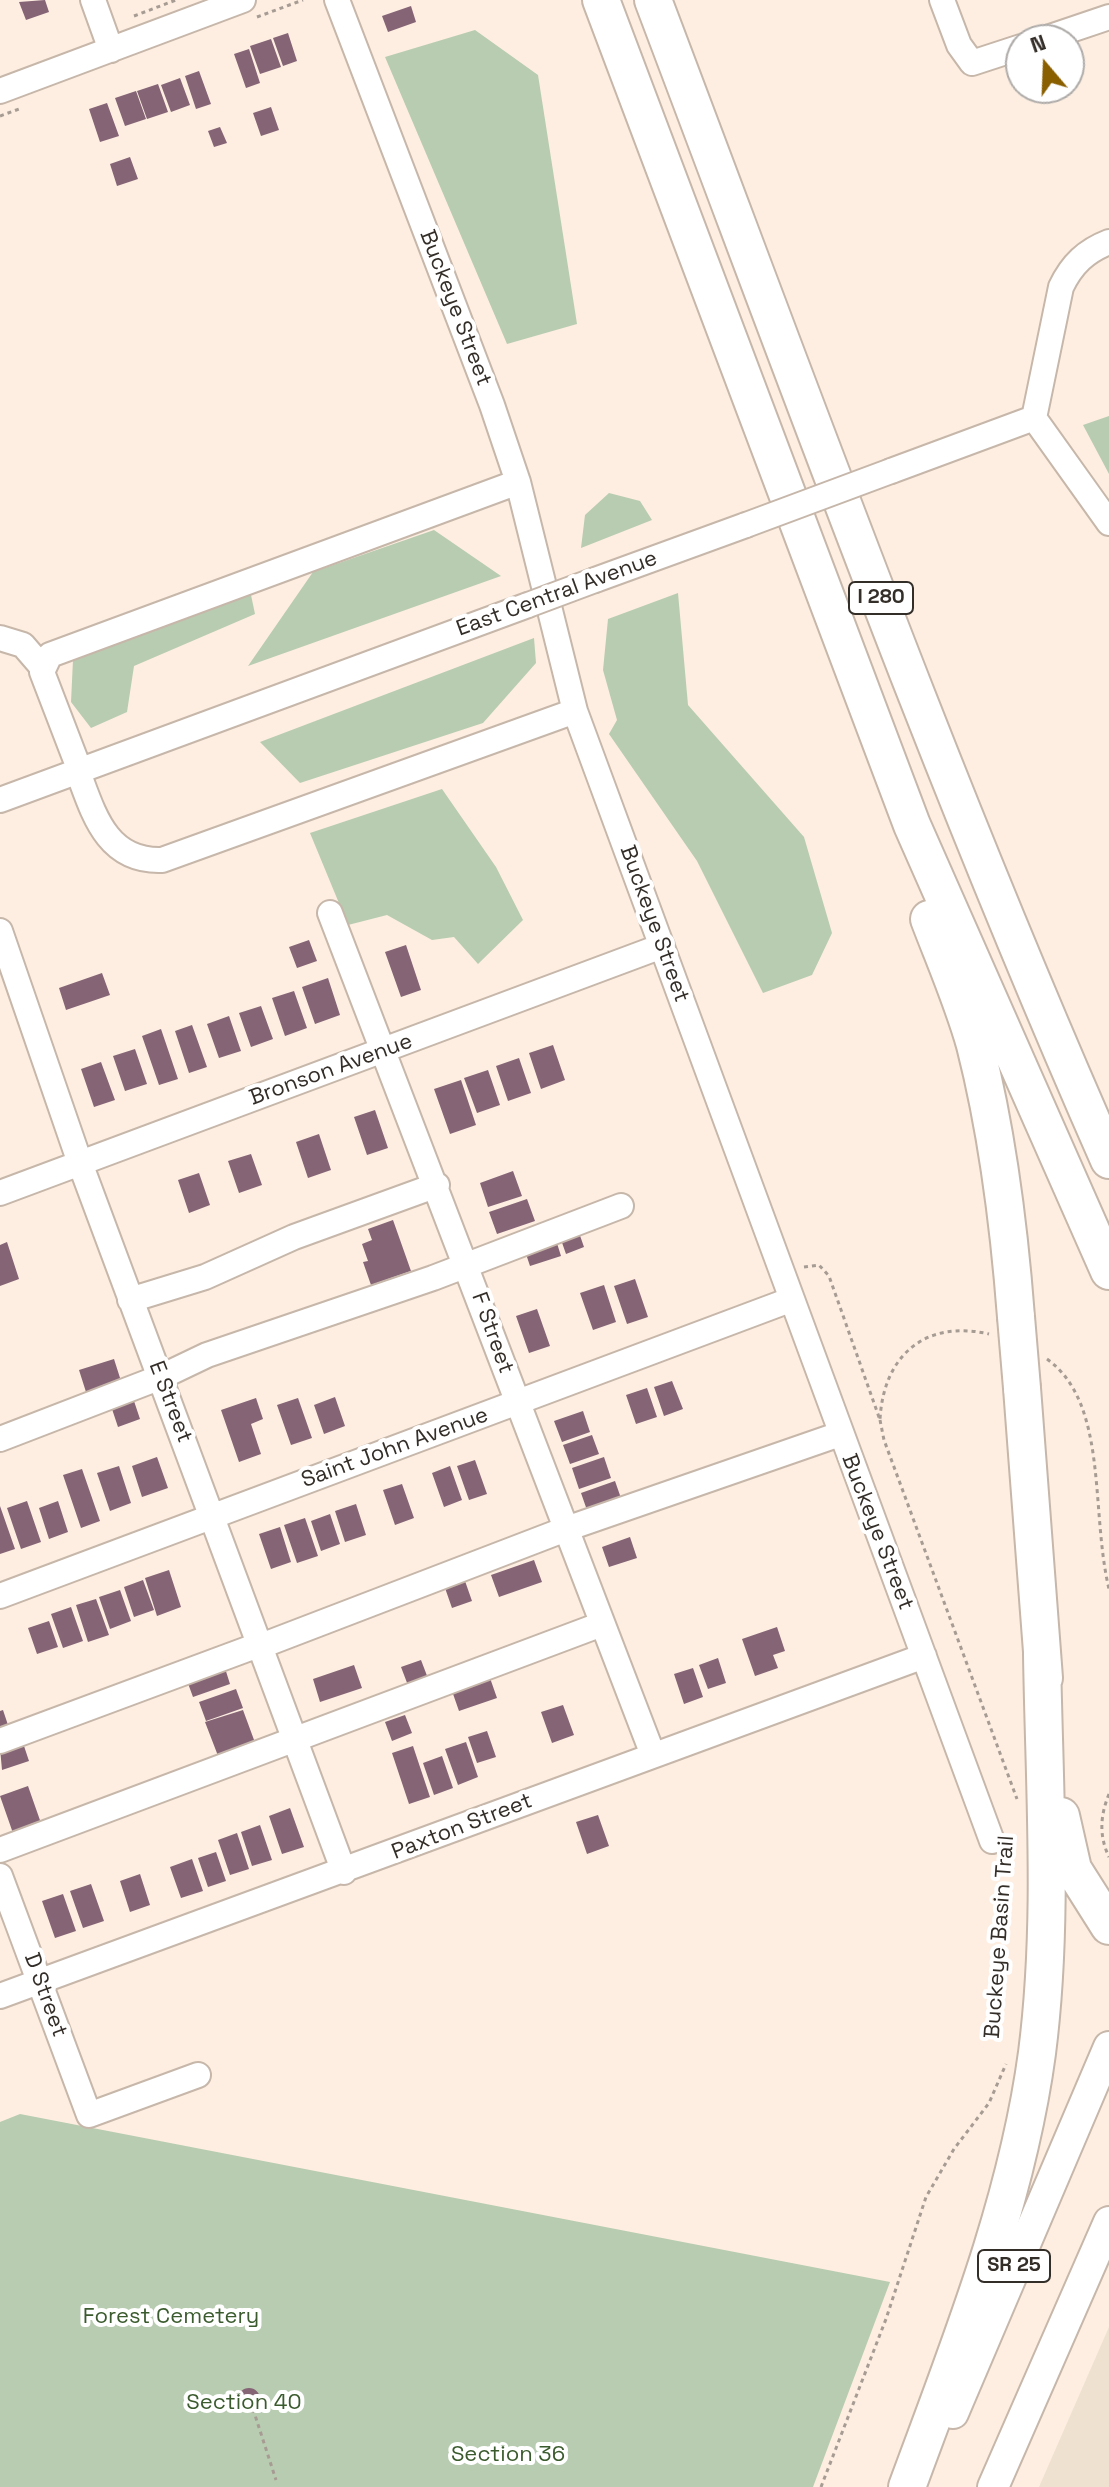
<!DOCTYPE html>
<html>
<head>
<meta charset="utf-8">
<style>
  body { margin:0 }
  #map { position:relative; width:1109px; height:2487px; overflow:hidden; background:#fdeee1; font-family:"Space Grotesk",sans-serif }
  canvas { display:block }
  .north { position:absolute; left:1005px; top:24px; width:80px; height:80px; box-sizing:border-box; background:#fff; border:2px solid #aeaba9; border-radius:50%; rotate:341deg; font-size:22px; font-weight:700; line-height:32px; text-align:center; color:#342e29 }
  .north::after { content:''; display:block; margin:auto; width:28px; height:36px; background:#8a5f00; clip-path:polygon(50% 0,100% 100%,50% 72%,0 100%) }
</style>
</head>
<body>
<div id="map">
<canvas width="1109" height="2487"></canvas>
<div class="north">N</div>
</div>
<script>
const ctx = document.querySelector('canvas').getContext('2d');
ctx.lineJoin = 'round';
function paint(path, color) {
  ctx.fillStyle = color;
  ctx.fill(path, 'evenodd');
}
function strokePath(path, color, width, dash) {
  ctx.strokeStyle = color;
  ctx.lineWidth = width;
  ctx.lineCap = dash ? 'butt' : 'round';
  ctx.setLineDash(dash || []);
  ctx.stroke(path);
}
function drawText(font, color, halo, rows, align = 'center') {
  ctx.font = font + ' "Space Grotesk",sans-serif';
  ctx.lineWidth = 8;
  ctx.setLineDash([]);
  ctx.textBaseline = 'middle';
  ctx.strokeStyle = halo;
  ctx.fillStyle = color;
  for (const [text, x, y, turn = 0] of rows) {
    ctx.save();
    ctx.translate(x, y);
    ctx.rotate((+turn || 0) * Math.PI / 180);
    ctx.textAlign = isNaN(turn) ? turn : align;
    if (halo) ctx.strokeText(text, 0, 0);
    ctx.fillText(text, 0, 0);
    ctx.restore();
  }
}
const industrial = new Path2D(`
  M1109,2327V2487H1039Z`);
const green = new Path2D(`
  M475,30L538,75L577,324L507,344L385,57Z
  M1109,416V474L1083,425Z
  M609,493L640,501L652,520L581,548L585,515Z
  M434,530L501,576L248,666L313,572Z
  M678,593L688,705L804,837L832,933L812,975L763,993L697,861L609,734L617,720L603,670L608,619Z
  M251,595L255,614L134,666L127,712L91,728L71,702L73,660Z
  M534,638L536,663L483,723L300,783L260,742Z
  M442,789L496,867L523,920L478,964L454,937L432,940L387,915L348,925L310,833Z
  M20,2114L890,2282L813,2487H0V2122Z`);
const building = new Path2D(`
  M45,0L49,12L26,20L19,2Z
  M411,6L416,22L388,32L382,16Z
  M288,33L297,61L283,66L273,38Z
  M271,39L281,67L260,74L250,46Z
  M249,49L260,83L246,88L234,54Z
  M199,71L211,104L196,109L185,76Z
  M180,78L190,105L171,112L161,85Z
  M158,84L168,112L147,119L137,91Z
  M136,91L146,119L125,126L115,98Z
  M107,103L119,136L100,142L89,109Z
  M271,107L279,130L261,136L253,113Z
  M220,127L227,143L214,147L208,131Z
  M130,157L138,179L117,186L110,164Z
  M309,940L317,961L297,968L289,947Z
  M406,945L421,990L401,997L385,952Z
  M102,973L110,995L66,1010L59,988Z
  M328,978L340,1015L315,1024L302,987Z
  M294,991L307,1028L285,1036L272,998Z
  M261,1006L273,1039L251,1047L239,1013Z
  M229,1016L241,1051L219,1058L207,1024Z
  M192,1025L207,1067L189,1073L175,1031Z
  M161,1029L178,1079L159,1085L142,1036Z
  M553,1045L565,1080L541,1089L529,1053Z
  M135,1049L147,1084L125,1091L113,1056Z
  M519,1058L531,1093L508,1101L496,1066Z
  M101,1062L115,1100L94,1107L81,1069Z
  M488,1070L500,1105L477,1113L464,1078Z
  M461,1080L476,1125L450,1134L434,1089Z
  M375,1110L388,1148L367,1155L354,1117Z
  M319,1134L331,1170L308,1178L296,1142Z
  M251,1154L262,1185L239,1193L228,1161Z
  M513,1171L522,1196L488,1207L480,1183Z
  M199,1173L210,1205L189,1213L178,1180Z
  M527,1199L535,1221L497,1234L489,1212Z
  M393,1220L411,1271L371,1285L363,1262L368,1261L362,1244L372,1240L368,1229Z
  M577,1227L584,1247L566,1254L559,1234Z
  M555,1237L561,1256L530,1266L524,1248Z
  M7,1242L19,1279L0,1286V1245Z
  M635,1279L648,1317L627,1324L614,1286Z
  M604,1285L616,1322L593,1330L580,1293Z
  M537,1309L550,1346L529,1353L516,1316Z
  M114,1359L121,1381L86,1392L79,1370Z
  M672,1381L683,1409L664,1416L654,1387Z
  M647,1388L657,1417L636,1424L626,1395Z
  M335,1397L345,1426L324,1434L314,1405Z
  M133,1398L140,1419L118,1427L111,1406Z
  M256,1398L263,1419L251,1424L261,1454L239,1462L221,1410Z
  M298,1398L312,1438L291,1445L277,1405Z
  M583,1411L590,1432L562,1442L554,1421Z
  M592,1435L599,1454L570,1464L563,1445Z
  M157,1457L168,1488L142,1497L132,1466Z
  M604,1457L611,1478L579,1489L572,1468Z
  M475,1460L487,1494L469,1500L457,1466Z
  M119,1466L131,1503L110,1511L97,1473Z
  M450,1466L462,1500L444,1507L432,1473Z
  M82,1469L100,1521L81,1528L63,1475Z
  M615,1481L622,1501L588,1513L581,1493Z
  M402,1484L414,1518L395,1525L383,1490Z
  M27,1501L41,1542L21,1549L7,1508Z
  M58,1501L68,1532L49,1539L39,1508Z
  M356,1504L366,1535L345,1542L335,1511Z
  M0,1506L15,1549L0,1554Z
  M330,1514L340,1544L321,1551L311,1521Z
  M305,1518L318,1556L297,1563L284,1525Z
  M280,1527L291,1562L271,1569L259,1534Z
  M630,1537L637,1558L609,1567L602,1547Z
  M534,1560L542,1582L499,1597L491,1575Z
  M169,1570L181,1607L157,1616L145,1578Z
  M143,1580L154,1610L134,1617L124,1587Z
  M465,1581L472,1601L452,1608L445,1588Z
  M120,1590L131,1621L110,1629L99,1597Z
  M96,1599L109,1635L88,1642L76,1605Z
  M71,1607L83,1641L63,1648L51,1614Z
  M49,1621L58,1647L37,1654L28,1628Z
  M777,1627L785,1651L773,1655L778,1668L755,1676L742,1639Z
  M718,1658L726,1683L708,1689L699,1665Z
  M421,1660L429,1681L409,1688L401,1667Z
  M224,1665L230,1684L193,1697L186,1678Z
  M354,1665L362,1688L320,1702L313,1679Z
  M693,1668L703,1697L684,1704L674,1674Z
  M490,1678L497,1698L459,1711L452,1691Z
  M236,1689L243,1708L206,1721L199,1702Z
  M563,1705L574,1735L552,1743L541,1712Z
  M3,1710L10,1731L0,1734V1711Z
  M243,1710L257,1748L220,1761L205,1722Z
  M405,1715L412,1733L392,1741L385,1722Z
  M487,1731L496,1757L477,1763L468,1737Z
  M22,1740L29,1761L2,1770L0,1748Z
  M466,1742L478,1777L458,1785L445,1749Z
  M413,1746L430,1797L409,1804L392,1753Z
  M442,1756L453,1788L434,1795L423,1763Z
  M28,1786L42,1826L14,1836L0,1796Z
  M290,1808L304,1847L282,1854L269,1816Z
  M598,1815L609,1846L587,1854L576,1822Z
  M260,1825L272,1860L252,1866L241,1832Z
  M237,1833L249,1869L230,1875L218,1840Z
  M216,1852L226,1881L208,1887L198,1858Z
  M192,1859L203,1891L181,1898L170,1867Z
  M140,1874L150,1905L130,1912L120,1881Z
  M91,1884L104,1921L83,1928L70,1891Z
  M63,1894L76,1931L55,1938L42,1901Z
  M238 2399a11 11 0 1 1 22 0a11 11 0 1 1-22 0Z`);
const path = new Path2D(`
  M134,16L176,0
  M257,17L303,0
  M0,116L19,109
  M804,1267L819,1265L829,1276L880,1420C883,1357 924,1319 989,1334
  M1047,1359C1109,1404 1090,1510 1109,1589
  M880,1420L884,1440L1017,1799
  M1109,1794C1100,1816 1099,1836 1109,1857
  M253,2409L276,2480
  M821,2487L886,2319L926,2197L954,2149L989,2103L1006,2064`);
const minor = new Path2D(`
  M93,0L111,50
  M337,0L492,405L518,482L575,711L992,1841
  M942,0L959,45L972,63L1021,47
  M1041,40L1109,17
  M0,91L243,0
  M1034,418L1061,287C1072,264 1086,251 1109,242
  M1034,418L1109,523
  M891,471L1034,418
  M595,580L746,525
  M0,638L23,645L42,667
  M80,771L42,672L50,655L518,482
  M78,772C94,815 107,862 162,860L575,711
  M0,800L528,605
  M330,913L653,1755
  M0,931L80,1163L344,1872
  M0,1193L662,946
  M130,1300L205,1277L294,1237L437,1185
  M0,1439L161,1377L207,1355L433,1278L621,1206
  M0,1596L790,1300
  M261,1646L566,1529L840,1434
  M0,1741L261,1644
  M0,1850L602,1624
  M0,1876L89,2115L198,2075
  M0,1996L924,1656`);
const major = new Path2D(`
  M953,2413L1109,2047
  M993,2487L1109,2222`);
const highway = new Path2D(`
  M601,0L912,825L1109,1271
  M653,0C800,388 941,780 1109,1160
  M929,919C945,961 963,1002 975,1045C998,1135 1009,1225 1016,1317
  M1022,1388L1044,1678
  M1061,1816L1073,1869L1109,1926
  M907,2487C959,2346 1017,2202 1037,2053C1054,1921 1044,1787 1042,1654`);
const minorBridge = new Path2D(`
  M746,525L891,471
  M528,605L595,580`);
const highwayBridge = new Path2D(`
  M1016,1317L1022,1388`);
const shields = [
  [881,598,64],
  [1014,2266,72]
];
const shieldNames = [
  ["I 280",881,598],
  ["SR 25",1014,2266]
];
const streetNames = [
  ["Buckeye Street",455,308,69],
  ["East Central Avenue",557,594,-20],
  ["Buckeye Street",654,924,70],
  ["Bronson Avenue",331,1070,-20],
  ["F Street",492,1333,70],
  ["E Street",170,1402,69],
  ["Saint John Avenue",395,1448,-20],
  ["Buckeye Street",877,1532,69],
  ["Paxton Street",462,1827,-21],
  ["Buckeye Basin Trail",1000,1937,-86],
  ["D Street",45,1995,70]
];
const parkNames = [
  ["Forest Cemetery",171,2317],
  ["Section 40",244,2403],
  ["Section 36",508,2455]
];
paint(industrial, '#efe1cf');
paint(green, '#b8ccb1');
paint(building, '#856476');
strokePath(minor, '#c6b7aa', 28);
strokePath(major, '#c6b7aa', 34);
strokePath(highway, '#c6b7aa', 40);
strokePath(path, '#a79c93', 3, [4, 4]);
strokePath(minor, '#fff', 24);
strokePath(major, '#fff', 30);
strokePath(highway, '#fff', 36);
strokePath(minorBridge, '#c6b7aa', 28, []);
strokePath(highwayBridge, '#c6b7aa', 40, []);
strokePath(minorBridge, '#fff', 24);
strokePath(highwayBridge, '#fff', 36);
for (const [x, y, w] of shields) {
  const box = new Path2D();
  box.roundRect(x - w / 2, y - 16, w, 32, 6);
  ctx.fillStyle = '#fff';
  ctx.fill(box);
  strokePath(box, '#342e29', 2);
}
drawText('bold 20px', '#342e29', null, shieldNames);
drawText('22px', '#342e29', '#fff', streetNames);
drawText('22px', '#3b5b2e', '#fff', parkNames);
</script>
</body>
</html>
